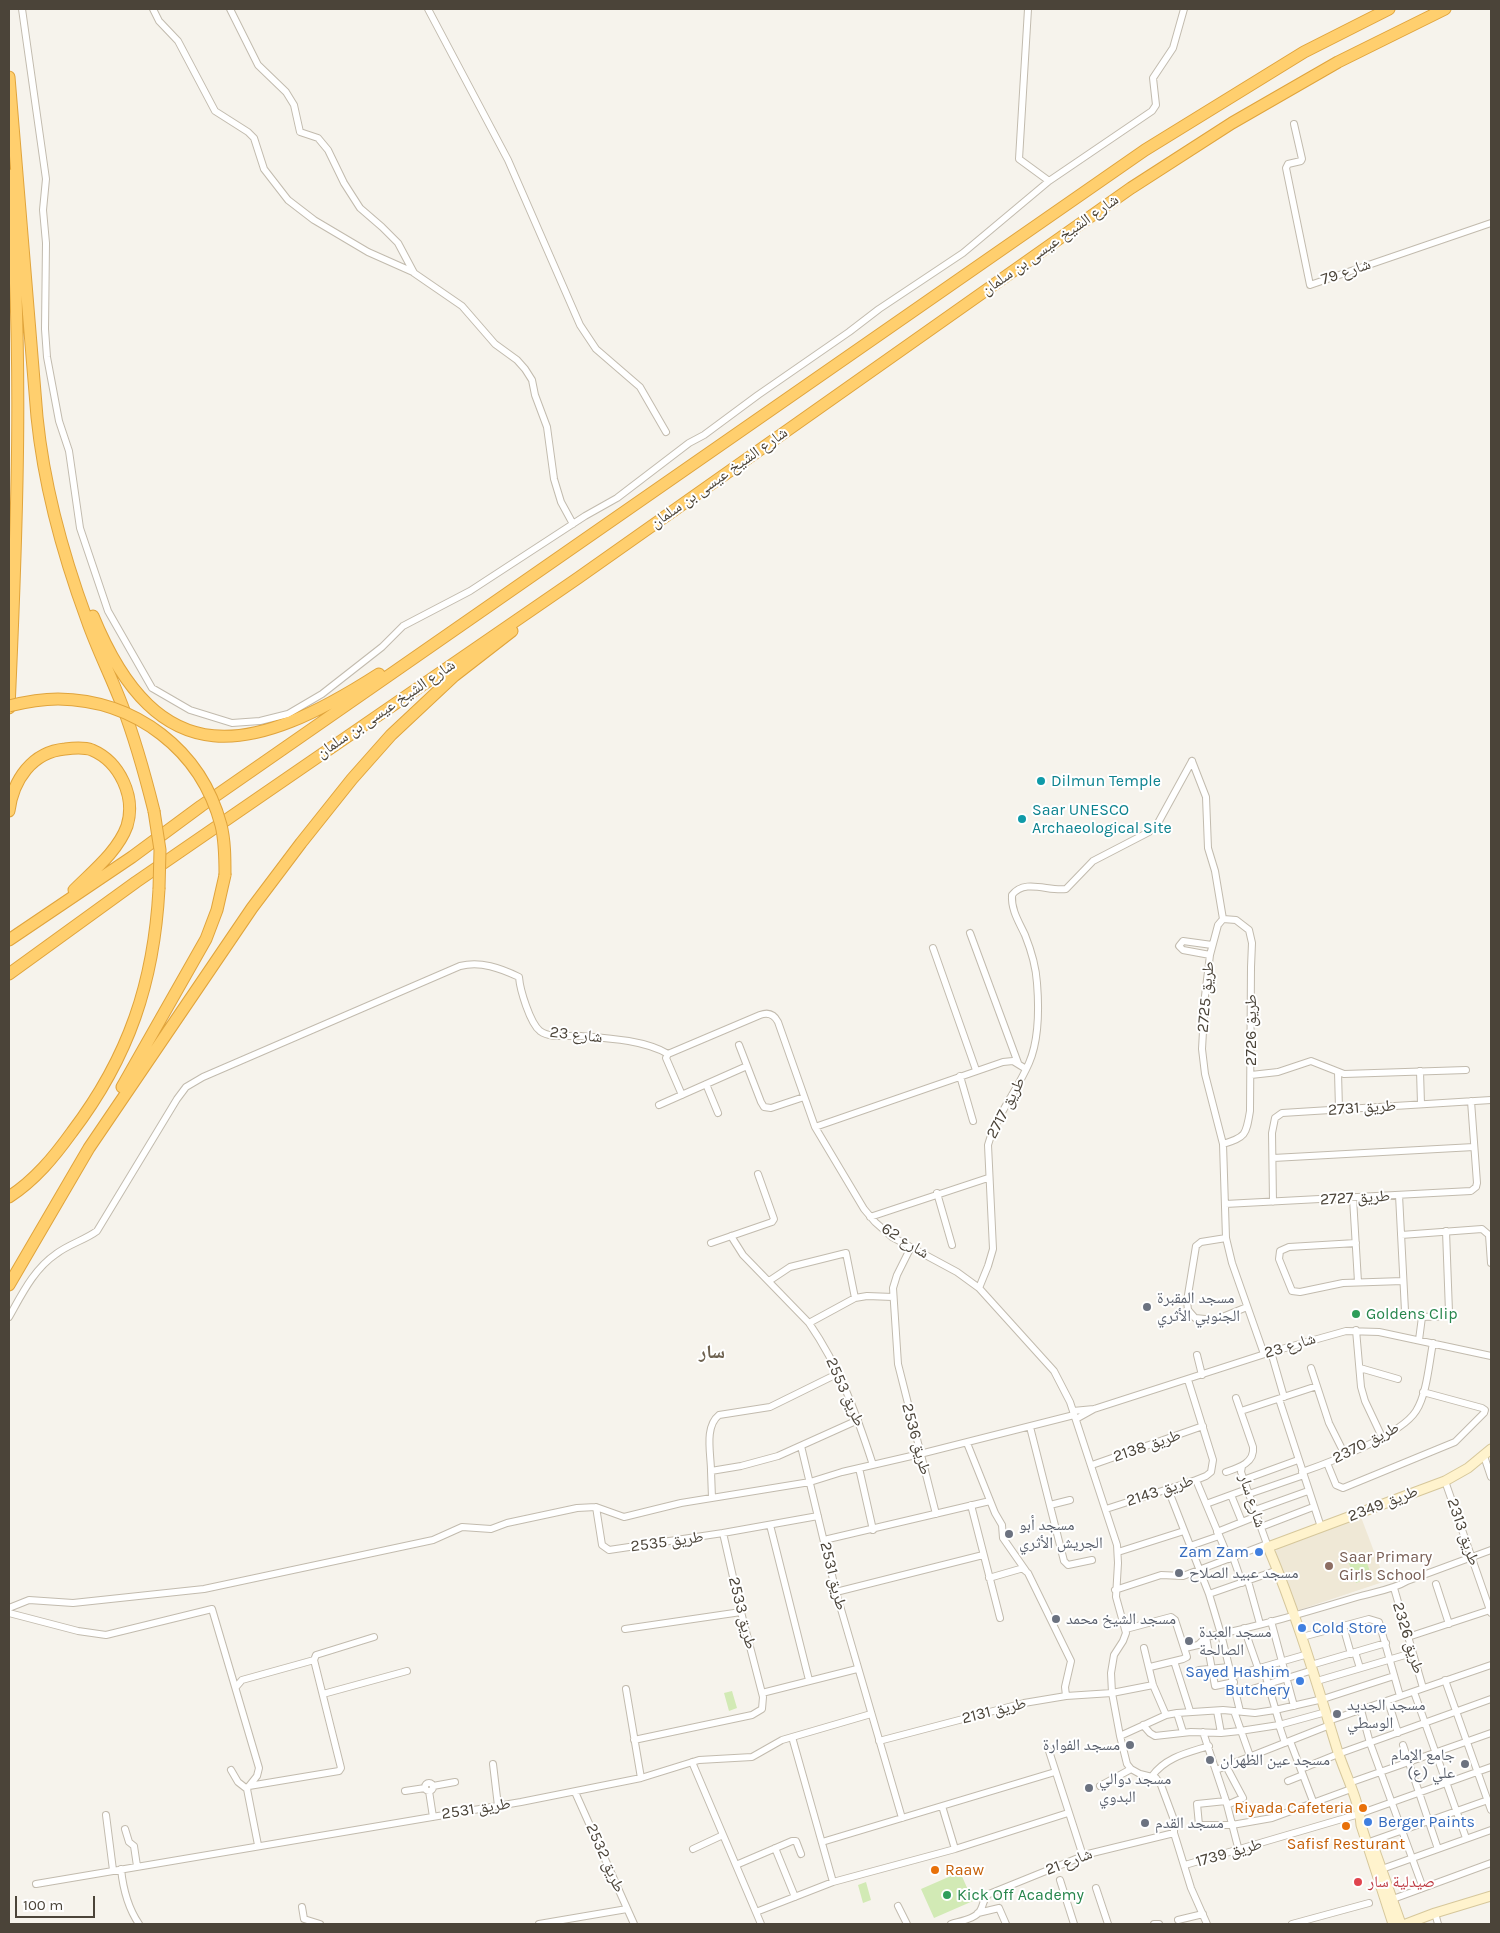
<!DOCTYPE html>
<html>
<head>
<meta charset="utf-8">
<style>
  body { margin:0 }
  #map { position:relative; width:1500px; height:1933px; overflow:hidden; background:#f6f3ec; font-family:Karla,sans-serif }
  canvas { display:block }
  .frame { position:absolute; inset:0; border:10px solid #4b4439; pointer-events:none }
  .scale { position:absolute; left:15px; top:1896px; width:80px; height:22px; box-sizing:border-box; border:2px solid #4b4439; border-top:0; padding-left:6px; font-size:15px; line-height:18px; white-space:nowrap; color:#4b4439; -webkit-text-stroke:4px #fff; paint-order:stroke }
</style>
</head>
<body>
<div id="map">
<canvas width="1500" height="1933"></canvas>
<div class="frame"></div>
<div class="scale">100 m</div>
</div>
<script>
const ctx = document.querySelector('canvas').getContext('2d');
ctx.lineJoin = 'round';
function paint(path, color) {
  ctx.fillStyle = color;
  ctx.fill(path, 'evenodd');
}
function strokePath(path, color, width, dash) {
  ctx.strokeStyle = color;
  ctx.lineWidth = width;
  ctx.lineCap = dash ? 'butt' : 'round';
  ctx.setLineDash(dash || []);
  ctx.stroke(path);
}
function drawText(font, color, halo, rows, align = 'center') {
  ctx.font = font + ' Karla,"Noto Naskh Arabic",sans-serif';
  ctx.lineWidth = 4;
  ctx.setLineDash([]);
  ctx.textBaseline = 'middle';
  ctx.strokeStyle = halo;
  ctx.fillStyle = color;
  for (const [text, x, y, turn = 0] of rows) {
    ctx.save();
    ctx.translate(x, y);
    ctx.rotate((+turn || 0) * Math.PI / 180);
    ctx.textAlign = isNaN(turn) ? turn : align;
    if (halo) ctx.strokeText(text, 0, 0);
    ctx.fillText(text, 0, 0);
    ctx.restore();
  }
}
const education = new Path2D(`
  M1361,1517L1384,1578L1383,1582L1299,1610L1296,1608L1275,1555L1277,1548Z`);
const green = new Path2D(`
  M1363,1552L1372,1577L1356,1583L1347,1558Z
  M732,1691L737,1708L729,1711L724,1693Z
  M960,1872L973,1901L934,1918L921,1889Z
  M866,1882L871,1900L863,1903L858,1885Z`);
const street = new Path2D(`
  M22,9L46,179L43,210L46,243L45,329L47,357L59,421L69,451L80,528L108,611L152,688L190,710L232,723L260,721L288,714L322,694L382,647L403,626L470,591L585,516L617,498L689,443L704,435L758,395L849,332L879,309L963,253L1049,181L1152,111L1156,105L1153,78L1173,48L1184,9
  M153,9L159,21L178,41L215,111L248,132L254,138L264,169L288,200L314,220L368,252L413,272
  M230,9L258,65L286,92L294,105L300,132L318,138L328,150L344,183L360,208L382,227L398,243L414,273L462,306L495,344L517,360L525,369L532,380L535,395L547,427L554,479L561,502L573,524
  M428,9L508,160L580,325L596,349L640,387L666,432
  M1028,9L1019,159L1049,181
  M1294,124L1302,159L1301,161L1288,164L1286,168L1310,285L1491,223
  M1192,761L1206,797L1208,848L1215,871L1223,919L1218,925L1210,955L1205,996L1202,1049L1205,1074L1223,1144L1226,1238L1232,1263L1264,1354
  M970,933L1018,1063
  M933,948L976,1070
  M1210,955L1183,950L1179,946L1183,941L1212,945
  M739,1045L761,1102L764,1107L771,1108L804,1097
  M1420,1071L1421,1104
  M1338,1072L1339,1109
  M1251,1075L1278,1072L1311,1061L1344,1074L1466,1070
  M960,1076L973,1121
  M706,1084L718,1113
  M682,1095L666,1058L668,1054L760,1015C768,1012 774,1014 778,1022L815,1127L864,1209L875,1222L892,1237L957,1272L979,1288L1054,1371L1070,1402L1117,1545L1118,1563L1116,1597L1126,1633L1123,1641L1114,1655L1111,1673L1112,1693L1120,1736L1127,1764L1131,1769L1140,1774L1156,1778L1161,1785L1174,1820V1833L1191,1888L1207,1924
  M659,1105L747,1066
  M815,1127L1003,1062L1013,1061L1026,1069
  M1223,1144C1246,1137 1246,1135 1250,1111L1251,967L1252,943L1249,930L1236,920L1223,919
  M1273,1158L1474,1147
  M937,1193L952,1245
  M1399,1195L1405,1311L1406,1313L1422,1317L1419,1340
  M1353,1198L1358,1282
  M1273,1202L1272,1133L1275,1118L1282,1113L1491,1100
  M1225,1204L1471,1191L1476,1187L1477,1183L1471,1101
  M870,1217L988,1178
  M1401,1235L1482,1229L1489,1235L1491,1263
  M731,1236L743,1255L809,1323C840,1368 856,1413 873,1465
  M1226,1238L1201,1242L1196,1246L1187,1301L1188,1310L1195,1318L1215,1320L1247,1307
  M711,1243L772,1222L774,1219L758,1174
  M1356,1243L1289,1247L1280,1251L1279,1259L1292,1291L1300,1292L1343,1283L1403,1281
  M911,1247L897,1275L893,1288L898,1364L936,1514
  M769,1281L790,1267L846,1253L855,1298
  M979,1288L988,1266L993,1249L988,1145C996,1116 1017,1091 1029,1063C1039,1040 1039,1008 1037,983C1036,967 1031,950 1025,935C1019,922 1011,910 1012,895C1025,878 1049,892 1066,889L1093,861L1149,832L1158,823L1192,761
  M9,1317C22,1294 34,1269 56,1254C69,1244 85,1240 97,1231L177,1099L186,1087L203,1077L460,966C481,961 500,968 519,977C520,990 530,1023 540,1031C551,1039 568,1035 581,1036C607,1038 645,1040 668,1054
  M1422,1317C1430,1316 1443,1319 1449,1312L1446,1231
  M809,1323L855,1298L867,1296L893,1297
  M1356,1330L1361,1387L1365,1401L1382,1437
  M1271,1352L1284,1397
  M1197,1355L1202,1375
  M1311,1368L1329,1423L1345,1455
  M1360,1368L1398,1379
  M1279,1399L1321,1527
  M1073,1411L1094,1409L1271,1352L1346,1331L1379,1332L1491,1356
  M1241,1411L1317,1386
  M1076,1419L1094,1409
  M1030,1427L1064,1561L1068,1565L1092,1560
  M967,1443L995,1513L1002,1525L1003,1538L1026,1571
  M801,1446L836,1592L902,1818
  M1484,1456L1491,1477
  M1327,1463L1336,1485L1343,1488L1455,1442L1484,1413L1485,1410L1482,1408L1423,1392
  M1092,1465L1203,1426
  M1242,1466L1241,1472L1268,1547
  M859,1468L873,1530
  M711,1471C711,1454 704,1427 719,1415L770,1407L839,1373
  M1226,1472C1238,1468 1255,1463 1253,1447L1236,1398
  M1302,1472C1331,1462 1401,1435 1416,1411C1427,1394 1429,1363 1433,1343
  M1196,1480L1229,1559
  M1243,1480L1298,1460
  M1445,1481L1491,1613
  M1168,1489L1209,1594L1221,1634L1240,1711
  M1249,1494L1304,1475
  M1231,1495L1242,1522
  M712,1498L711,1471L741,1466L778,1456L858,1420
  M1206,1504L1247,1489
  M971,1505L1000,1618
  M1050,1505L1070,1500
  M596,1507L602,1545L609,1550L723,1533L818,1516
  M1106,1509L1196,1480L1206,1476L1211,1472L1213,1460L1188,1380
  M1255,1510L1308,1491
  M770,1525L809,1680
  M1261,1527L1313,1507
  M1217,1532L1257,1516
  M824,1540L990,1501
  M1190,1546L1219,1536
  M1118,1552L1184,1531
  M1233,1557L1242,1583
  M989,1578L1020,1569H1023L1028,1573L1071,1661L1065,1687L1066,1696
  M1248,1581L1260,1624
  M1436,1584L1449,1624
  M1394,1588L1423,1688
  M1115,1590L1161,1575L1183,1576L1267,1544
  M836,1592L983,1555
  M1209,1594L1278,1570
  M9,1608L29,1600L73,1603L204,1589L433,1540L462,1527L491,1529L507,1523L577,1508L596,1507L624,1517L681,1503L810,1482L842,1472L920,1454L1074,1415
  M9,1613L78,1631L106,1635L212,1609L259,1768L257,1776L249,1786
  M1271,1621L1294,1706
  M1343,1626L1351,1654
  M1244,1628L1258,1668
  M625,1629L741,1612
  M1126,1629L1171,1617L1175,1620L1187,1657L1183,1659L1150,1667
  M1206,1637L1215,1686L1234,1682
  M1302,1637L1369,1619L1379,1622L1400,1696
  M1408,1637L1490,1610
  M1144,1648L1153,1685L1166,1715
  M1185,1648L1198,1645L1206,1637C1257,1627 1307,1612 1357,1597C1374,1592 1392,1590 1407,1581L1491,1550
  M1355,1652L1360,1668
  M314,1660L316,1655L374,1637
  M1174,1661L1190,1711
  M1311,1665L1386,1643
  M1263,1667L1280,1725
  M1199,1670L1229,1667
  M1232,1676L1308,1654
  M1445,1680L1491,1810
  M1317,1681L1405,1655
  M236,1687L242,1680L314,1660L341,1768L339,1771L249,1786L247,1789
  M626,1689L641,1778
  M1414,1692L1466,1838
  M762,1693L857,1669
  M323,1694L407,1671
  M1236,1694L1313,1670
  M1388,1701L1398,1733
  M1361,1710L1370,1743L1423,1888
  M1217,1711L1221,1733
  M1234,1711L1250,1756
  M1177,1713L1183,1732
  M1328,1721L1491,1665
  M1143,1725L1150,1733L1155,1736L1191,1732L1221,1733L1240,1731L1279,1725L1326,1712
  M1279,1725L1285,1743
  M1203,1732L1226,1801L1239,1851
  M1120,1736L1166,1715L1177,1713L1223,1710L1255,1713L1275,1710L1323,1699L1394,1676
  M792,1737L833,1882
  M634,1740L752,1715L762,1709L763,1697L741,1612L723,1533
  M879,1741L1024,1703L1066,1696L1112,1693L1153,1685
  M1290,1741L1314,1804
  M1403,1745L1438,1849
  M1049,1751L1083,1856
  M692,1762L761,1924
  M493,1764L498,1806
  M1226,1766L1243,1798L1227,1805
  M1301,1769L1338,1754L1491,1699
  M231,1770L238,1782L247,1789
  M1216,1770L1330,1725
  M1152,1776C1166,1757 1187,1753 1209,1746
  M1288,1781L1303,1775
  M425 1787a4 4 0 1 1 8 0a4 4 0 1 1-8 0Z
  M1349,1783L1491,1733
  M433,1786L455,1782
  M1100,1786L1131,1769
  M247,1789L258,1845
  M405,1791L425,1788
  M429,1791L433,1817
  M575,1792L634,1924
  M1226,1801L1197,1804L1199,1825H1232L1272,1818L1351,1789
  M942,1806L955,1849
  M106,1815L113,1870
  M125,1829L129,1842L134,1846L137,1866
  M1372,1841L1488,1800
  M822,1842L1055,1772
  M775,1848L795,1897
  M693,1849L723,1835
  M736,1865L792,1841H796L801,1854
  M1185,1865L1359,1814L1491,1767
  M121,1869C123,1888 128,1908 139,1924
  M1382,1869L1491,1830
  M1060,1880L1074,1924
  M36,1884L521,1802L641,1778L699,1760L752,1757L782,1740L871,1714
  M1096,1888L1108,1924
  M1393,1899L1491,1863
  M898,1906L907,1924
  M302,1907L304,1919L320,1924
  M999,1908L1006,1924
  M756,1912L833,1882L955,1849L1068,1813
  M978,1913L999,1908
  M1435,1913L1438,1924
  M1178,1920L1203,1914
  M539,1924L627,1909
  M951,1924C960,1921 977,1919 981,1909C984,1903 983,1899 989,1894L1088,1854L1174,1833
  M1154,1924H1159
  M1292,1924L1369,1903`);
const secondary = new Path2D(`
  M1374,1848L1401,1924
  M1393,1924L1361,1825C1359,1800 1345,1774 1337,1749C1316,1681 1296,1613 1268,1547L1445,1481L1468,1468L1491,1449
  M1406,1924L1435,1913L1491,1896`);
const highway = new Path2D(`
  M9,77L37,417C44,486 63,555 87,620C97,649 111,676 122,705C135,739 145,775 154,811
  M9,175C24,352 17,530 9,708
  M93,616C159,777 253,755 379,674
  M9,811C13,780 32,752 65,749C73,748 84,747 92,750C120,762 136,797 127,826C118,851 93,871 74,890
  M9,940L132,857L201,806L1145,150L1304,52L1389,9
  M9,974L136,882L578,578L1131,188L1232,123L1338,62L1445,9
  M122,1087L206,939L217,910L225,875
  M9,1197C35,1180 54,1157 72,1132C129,1057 154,982 159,889
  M9,1285L89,1148L252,908L301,843L352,779L391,735L454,676L512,631`);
const highwayBridge = new Path2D(`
  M9,706C25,702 42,699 58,699C136,700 201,750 221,825C225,841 225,858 225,875
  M154,811L160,850L159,889`);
const markers = [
  [1041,781,5,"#0f9aa8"],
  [1022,819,5,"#0f9aa8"],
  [1147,1307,5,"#6b7280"],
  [1356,1314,5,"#2e9e5b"],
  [1009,1534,5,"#6b7280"],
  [1259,1552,5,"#3f7fe0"],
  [1329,1566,5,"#8d6e63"],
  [1179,1573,5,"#6b7280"],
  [1056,1619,5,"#6b7280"],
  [1302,1628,5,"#3f7fe0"],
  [1189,1641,5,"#6b7280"],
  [1300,1681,5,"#3f7fe0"],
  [1337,1714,5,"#6b7280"],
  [1130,1745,5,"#6b7280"],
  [1210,1760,5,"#6b7280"],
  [1465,1764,5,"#6b7280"],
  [1089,1788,5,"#6b7280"],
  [1363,1808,5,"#e8710a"],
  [1368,1822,5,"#3f7fe0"],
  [1145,1823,5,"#6b7280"],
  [1346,1826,5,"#e8710a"],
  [935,1870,5,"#e8710a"],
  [1358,1882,5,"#e0444e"],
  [947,1895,5,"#2e9e5b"]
];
const streetNames = [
  ["شارع الشيخ عيسى بن سلمان",1050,245,-35],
  ["شارع 79",1346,272,-19],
  ["شارع الشيخ عيسى بن سلمان",719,478,-35],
  ["شارع الشيخ عيسى بن سلمان",386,709,-34],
  ["طريق 2725",1206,997,-85],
  ["طريق 2726",1251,1030,-90],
  ["شارع 23",576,1035,6],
  ["طريق 2717",1006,1108,-63],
  ["طريق 2731",1362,1108,-4],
  ["طريق 2727",1355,1198,-3],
  ["شارع 62",905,1241,32],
  ["شارع 23",1290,1346,-17],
  ["طريق 2553",845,1392,66],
  ["طريق 2536",916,1439,75],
  ["طريق 2370",1366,1443,-27],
  ["طريق 2138",1147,1446,-19],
  ["طريق 2143",1160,1491,-18],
  ["شارع سار",1252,1501,72],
  ["طريق 2349",1383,1504,-21],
  ["طريق 2313",1463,1532,71],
  ["طريق 2535",667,1542,-8],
  ["طريق 2531",833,1576,76],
  ["طريق 2533",742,1613,76],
  ["طريق 2326",1408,1638,73],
  ["طريق 2131",994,1711,-14],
  ["طريق 2531",476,1809,-9],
  ["طريق 1739",1229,1853,-16],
  ["طريق 2532",605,1858,66],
  ["شارع 21",1069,1862,-21]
];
const cultureNames = [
  ["Dilmun Temple",1051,781],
  ["Saar UNESCO",1032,810],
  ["Archaeological Site",1032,828]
];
const worshipNames = [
  ["مسجد المقبرة",1157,1298],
  ["الجنوبي الأثري",1157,1316],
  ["مسجد أبو",1019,1525],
  ["الجريش الأثري",1019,1543],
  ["مسجد عبيد الصلاح",1189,1573],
  ["مسجد الشيخ محمد",1066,1619],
  ["مسجد العبدة",1199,1632],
  ["الصالحة",1199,1650],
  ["مسجد الجديد",1347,1705],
  ["الوسطي",1347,1723],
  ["مسجد الفوارة",1120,1745,"right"],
  ["جامع الإمام",1455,1755,"right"],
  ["علي (ع)",1455,1773,"right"],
  ["مسجد عين الظهران",1220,1760],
  ["مسجد دوالي",1099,1779],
  ["البدوي",1099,1797],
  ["مسجد القدم",1155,1823]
];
const leisureNames = [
  ["Goldens Clip",1366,1314],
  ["Kick Off Academy",957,1895]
];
const shopNames = [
  ["Zam Zam",1249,1552],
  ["Cold Store",1312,1628,"left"],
  ["Sayed Hashim",1290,1672],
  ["Butchery",1290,1690],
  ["Berger Paints",1378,1822,"left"]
];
const educationNames = [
  ["Saar Primary",1339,1557],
  ["Girls School",1339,1575]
];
const foodNames = [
  ["Riyada Cafeteria",1353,1808],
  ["Safisf Resturant",1346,1844,"center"],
  ["Raaw",945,1870,"left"]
];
const healthNames = [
  ["صيدلية سار",1368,1882]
];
const quarterNames = [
  ["سار",712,1353]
];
paint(education, '#efe8d6');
paint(green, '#d2eab5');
strokePath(street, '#c2bbae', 8);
strokePath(secondary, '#d6c79b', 11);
strokePath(highway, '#e0a43c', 13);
strokePath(street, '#fff', 6);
strokePath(secondary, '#fff3cd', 9);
strokePath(highway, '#ffcf6e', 11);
strokePath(highwayBridge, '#e0a43c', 13, []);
strokePath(highwayBridge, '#ffcf6e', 11);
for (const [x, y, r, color] of markers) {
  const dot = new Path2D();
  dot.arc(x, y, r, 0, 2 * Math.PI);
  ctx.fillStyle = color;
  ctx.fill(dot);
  strokePath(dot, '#fff', 2);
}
drawText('16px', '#4b4439', '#fff', streetNames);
drawText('16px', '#0d838f', '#fff', cultureNames, 'left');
drawText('16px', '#5b616d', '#fff', worshipNames, 'left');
drawText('16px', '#27864d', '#fff', leisureNames, 'left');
drawText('16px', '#366cbe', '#fff', shopNames, 'right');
drawText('16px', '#785e54', '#fff', educationNames, 'left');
drawText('16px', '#c56008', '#fff', foodNames, 'right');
drawText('16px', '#be3a42', '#fff', healthNames, 'left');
drawText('bold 19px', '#6e6250', '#fff', quarterNames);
</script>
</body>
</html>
